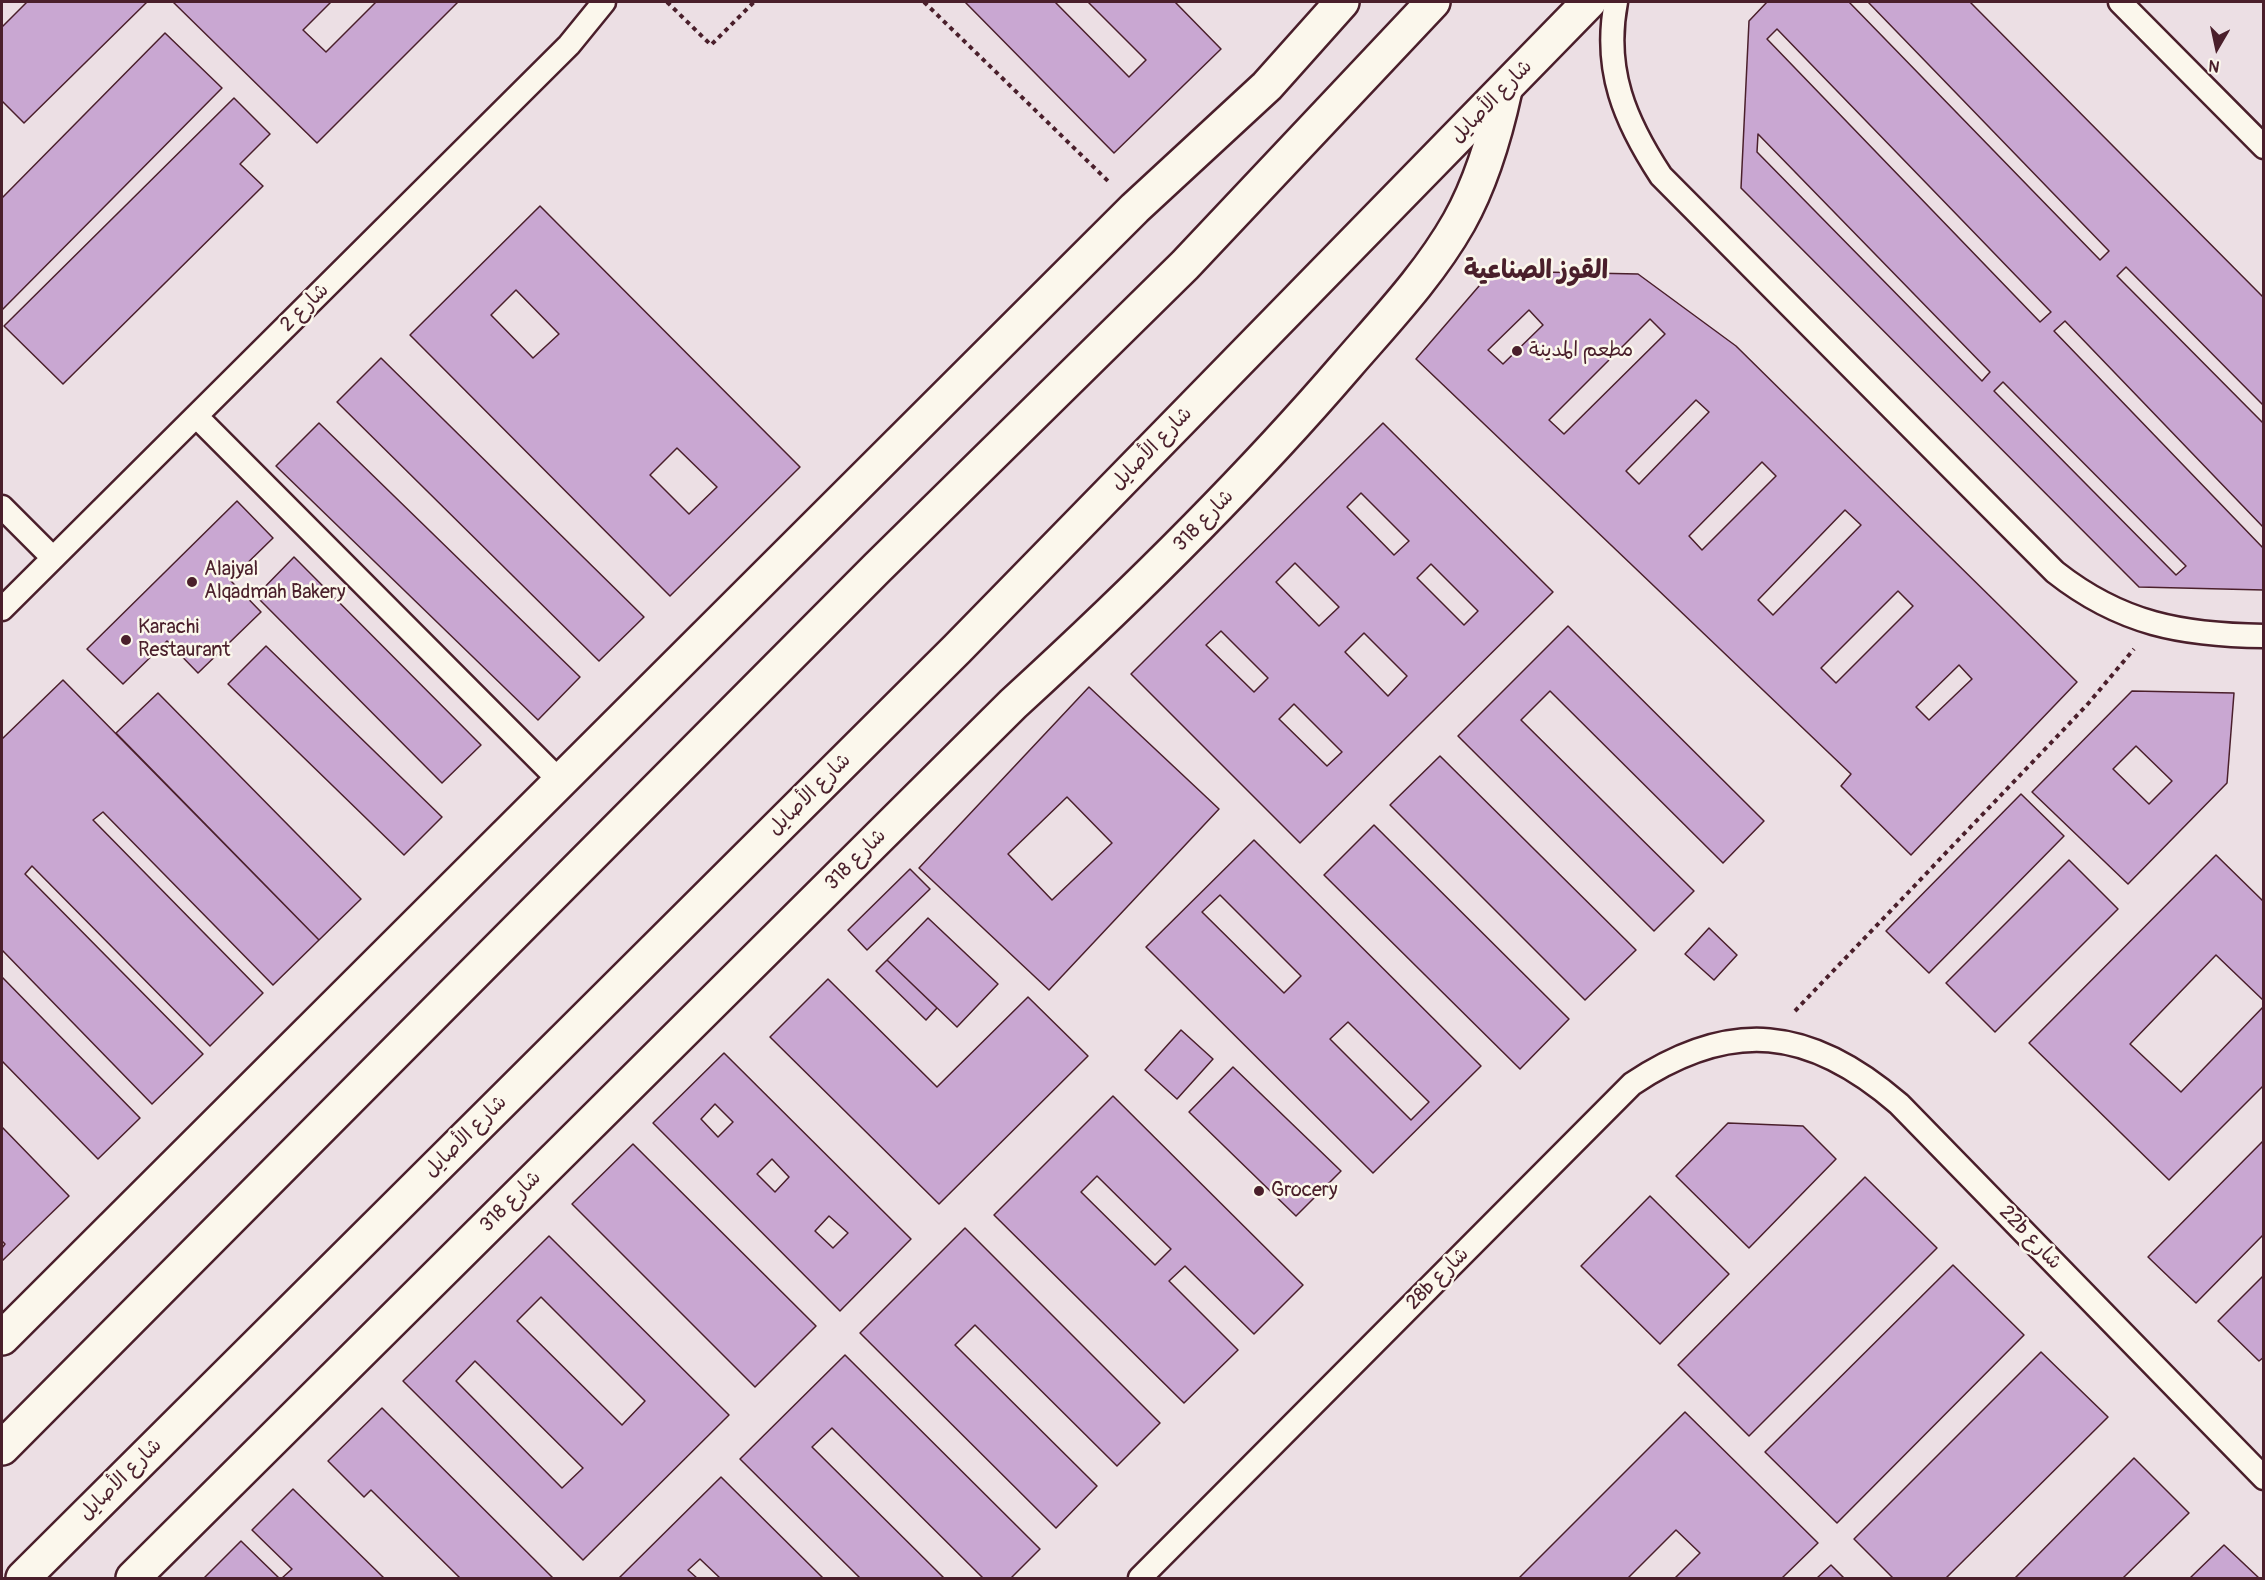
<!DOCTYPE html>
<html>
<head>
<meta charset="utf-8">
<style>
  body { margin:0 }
  #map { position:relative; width:2265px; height:1580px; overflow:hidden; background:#fbf7ec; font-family:Pangolin,sans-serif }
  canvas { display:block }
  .frame { position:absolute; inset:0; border:3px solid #4a1f2b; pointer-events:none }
  .north { position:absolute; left:2187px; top:18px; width:60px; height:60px; -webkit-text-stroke:4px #fbf7ec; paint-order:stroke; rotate:189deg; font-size:16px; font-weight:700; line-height:24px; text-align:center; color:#4a1f2b }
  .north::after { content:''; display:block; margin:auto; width:21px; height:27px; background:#4a1f2b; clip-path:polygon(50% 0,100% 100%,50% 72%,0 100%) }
</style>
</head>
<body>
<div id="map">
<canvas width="2265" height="1580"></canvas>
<div class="frame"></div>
<div class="north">N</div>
</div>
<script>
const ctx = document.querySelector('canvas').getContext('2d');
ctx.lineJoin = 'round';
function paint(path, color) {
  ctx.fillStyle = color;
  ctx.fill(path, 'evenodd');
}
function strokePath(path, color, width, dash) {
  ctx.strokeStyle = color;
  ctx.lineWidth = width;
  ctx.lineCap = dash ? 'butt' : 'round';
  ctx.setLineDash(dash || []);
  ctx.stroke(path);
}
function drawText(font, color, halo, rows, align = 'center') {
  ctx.font = font + ' Pangolin,"Playpen Sans Arabic",sans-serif';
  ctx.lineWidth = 5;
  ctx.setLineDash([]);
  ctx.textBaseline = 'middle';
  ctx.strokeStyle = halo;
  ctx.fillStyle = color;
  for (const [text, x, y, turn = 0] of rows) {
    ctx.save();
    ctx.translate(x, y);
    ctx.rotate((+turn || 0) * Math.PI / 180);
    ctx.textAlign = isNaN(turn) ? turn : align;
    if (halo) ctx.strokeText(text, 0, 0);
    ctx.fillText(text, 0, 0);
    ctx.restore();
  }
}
const built = new Path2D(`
  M2,2H2263V1578H2Z`);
const building = new Path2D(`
  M27,2H147L24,123L2,101V27Z
  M173,2H331L303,30L326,52L376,2H458L317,143Z
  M965,2H1055L1129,77L1146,60L1088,2H1175L1221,49L1114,153Z
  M1767,2H1849L2100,260L2109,251L1868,2H1970L2264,298V406L2126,267L2117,276L2264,424V528L2065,321L2054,331L2264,549V590L2139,587L1741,188L1749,21ZM1777,29L2051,312L2040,322L1767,39ZM1758,134L1990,372L1982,381L1757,152ZM2003,382L2186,566L2176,575L1994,391Z
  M165,33L222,88L2,310V198Z
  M234,98L270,134L240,164L263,186L63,384L4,326Z
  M540,206L800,467L670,596L410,335ZM516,290L559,334L533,358L491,315ZM677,448L717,487L689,514L650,475Z
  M1492,271L1638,274L1736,346L2077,682L1911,855L1841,786L1851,774L1416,359ZM1529,310L1543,325L1503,364L1488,350ZM1650,319L1665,334L1564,434L1549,420ZM1696,400L1709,412L1639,484L1626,471ZM1762,462L1776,476L1702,550L1689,536ZM1845,510L1861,525L1773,615L1758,600ZM1898,591L1913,606L1836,683L1821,668ZM1959,665L1972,679L1929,720L1916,707Z
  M381,358L644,617L599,661L337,402Z
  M319,423L580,677L538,720L276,466Z
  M1383,423L1553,592L1300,843L1131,674ZM1361,493L1409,541L1394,555L1347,507ZM1295,563L1339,607L1319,626L1276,582ZM1431,564L1478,611L1464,625L1417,578ZM1221,631L1268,678L1254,692L1206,645ZM1364,633L1407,676L1388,696L1345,652ZM1294,704L1342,752L1327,766L1279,719Z
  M237,501L273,538L230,580L261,612L198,673L167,641L123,684L87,649Z
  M294,557L481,745L442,783L256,596Z
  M1568,626L1764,821L1723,863L1550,691L1521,720L1694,891L1654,931L1458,736Z
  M266,646L442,817L404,855L228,684Z
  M63,680L319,940L273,985L103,812L93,820L263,993L210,1046L32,866L25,874L203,1054L152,1104L2,950V739Z
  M1089,687L1219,809L1049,990L919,868ZM1067,797L1112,843L1052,900L1008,854Z
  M2132,691L2234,693L2227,783L2128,884L2032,792ZM2136,746L2172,781L2149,804L2113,769Z
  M158,693L361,899L319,940L116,733Z
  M1440,756L1636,950L1585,1000L1390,805Z
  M2021,794L2064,836L1929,973L1886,931Z
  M1374,825L1569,1019L1520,1069L1324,875Z
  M1254,840L1481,1066L1373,1173L1146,947ZM1220,895L1301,976L1284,993L1202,912ZM1348,1022L1429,1102L1411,1120L1330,1039Z
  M2216,855L2264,902V1001L2216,955L2130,1044L2181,1092L2264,1006V1085L2169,1180L2029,1043Z
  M2069,860L2118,909L1995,1032L1946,983Z
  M910,869L930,889L867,950L848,930Z
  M928,918L998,984L957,1027L887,960Z
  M1709,928L1737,955L1714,980L1685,954Z
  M887,960L937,1008L926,1020L876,971Z
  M2,977L140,1118L98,1159L2,1061Z
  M828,979L937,1087L1028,997L1088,1056L939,1204L770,1037Z
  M1181,1030L1213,1059L1177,1099L1145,1070Z
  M724,1053L911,1239L840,1311L653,1123ZM715,1104L733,1122L718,1137L701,1119ZM772,1159L789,1177L775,1192L757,1174ZM829,1216L848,1233L833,1248L815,1231Z
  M1233,1067L1341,1171L1296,1216L1189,1112Z
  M1113,1096L1303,1285L1254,1334L1185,1266L1169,1281L1238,1350L1184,1403L994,1215ZM1097,1176L1171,1249L1155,1265L1081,1192Z
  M1728,1123L1803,1126L1836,1159L1749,1248L1676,1176Z
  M2,1127L69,1196L2,1261V1248L5,1244L2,1241Z
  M2264,1140V1234L2196,1303L2148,1257Z
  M633,1144L816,1326L755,1387L572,1204Z
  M1865,1177L1937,1248L1749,1436L1678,1365Z
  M1650,1196L1729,1274L1660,1344L1581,1266Z
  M965,1228L1160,1423L1117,1466L975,1325L955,1345L1097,1486L1056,1528L860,1333Z
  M549,1236L729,1415L583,1560L403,1381ZM541,1297L645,1401L622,1425L517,1321ZM475,1361L583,1468L562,1488L456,1381Z
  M1953,1265L2024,1335L1837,1523L1765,1452Z
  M2264,1275V1357L2259,1361L2218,1321Z
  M2041,1352L2108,1417L1946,1578H1893L1854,1539Z
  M845,1355L1040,1549L1011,1578H983L832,1428L812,1447L944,1578H860L740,1459Z
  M382,1408L553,1578H460L371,1490L364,1497L328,1461Z
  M1685,1412L1818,1543L1782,1578H1675L1700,1553L1676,1530L1628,1578H1519Z
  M2134,1458L2189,1513L2123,1578H2015Z
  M721,1477L823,1578H720L700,1559L688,1570L697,1578H619Z
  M293,1489L384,1578H282L292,1569L252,1530Z
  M241,1541L279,1578H204Z
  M2224,1545L2259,1578H2190Z
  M1831,1565L1844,1578H1817Z`);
const path = new Path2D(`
  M667,2L711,45L754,2
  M924,2L1108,181
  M1795,1011L2087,705L2134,649`);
const service = new Path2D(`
  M1616,2C1603,70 1625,121 1661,176L2055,572C2121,624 2182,635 2264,636
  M2120,2L2264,147
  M196,416L561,782
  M2,507L53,558
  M2,609L569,45L604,2
  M1140,1578L1632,1084C1731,1018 1810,1027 1899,1104L2264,1478`);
const minor = new Path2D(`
  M2,1338L1135,208L1267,86L1342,2
  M133,1578L1013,704C1130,597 1243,486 1347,365C1386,320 1429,275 1459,222C1482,181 1495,136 1505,90`);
const secondary = new Path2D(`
  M2,1448L877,568L1185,265L1433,2
  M23,1578L957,649L1589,2`);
const markers = [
  [1517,351,6,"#4a1f2b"],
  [192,582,6,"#4a1f2b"],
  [126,640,6,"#4a1f2b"],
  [1259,1191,6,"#4a1f2b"]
];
const streetNames = [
  ["شارع الأصايل",1492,102,-46],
  ["شارع 2",305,308,-45],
  ["شارع الأصايل",1152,449,-46],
  ["شارع 318",1204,521,-46],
  ["شارع الأصايل",810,795,-45],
  ["شارع 318",856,860,-45],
  ["شارع الأصايل",466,1137,-45],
  ["شارع 318",511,1202,-45],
  ["22b شارع",2030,1238,46],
  ["28b شارع",1438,1279,-45],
  ["شارع الأصايل",121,1480,-45]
];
const poiNames = [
  ["مطعم المدينة",1529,351],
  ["Alajyal",204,570],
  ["Alqadmah Bakery",204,593],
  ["Karachi",138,628],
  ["Restaurant",138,651],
  ["Grocery",1271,1191]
];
const districtNames = [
  ["القوز الصناعية",1536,271]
];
paint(built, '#ecdfe4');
paint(building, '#c9a7d2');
strokePath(building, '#4a1f2b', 1.5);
strokePath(service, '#4a1f2b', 27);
strokePath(minor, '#4a1f2b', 38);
strokePath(secondary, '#4a1f2b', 38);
strokePath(path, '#4a1f2b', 4, [4.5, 4.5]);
strokePath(service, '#fbf7ec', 22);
strokePath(minor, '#fbf7ec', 33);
strokePath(secondary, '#fbf7ec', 33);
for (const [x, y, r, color] of markers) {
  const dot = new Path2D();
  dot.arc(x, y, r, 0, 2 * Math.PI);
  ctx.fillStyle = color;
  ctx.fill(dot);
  strokePath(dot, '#fbf7ec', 2);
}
drawText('20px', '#4a1f2b', '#fbf7ec', streetNames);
drawText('20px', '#4a1f2b', '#fbf7ec', poiNames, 'left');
drawText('bold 26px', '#4a1f2b', '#fbf7ec', districtNames);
</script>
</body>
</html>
